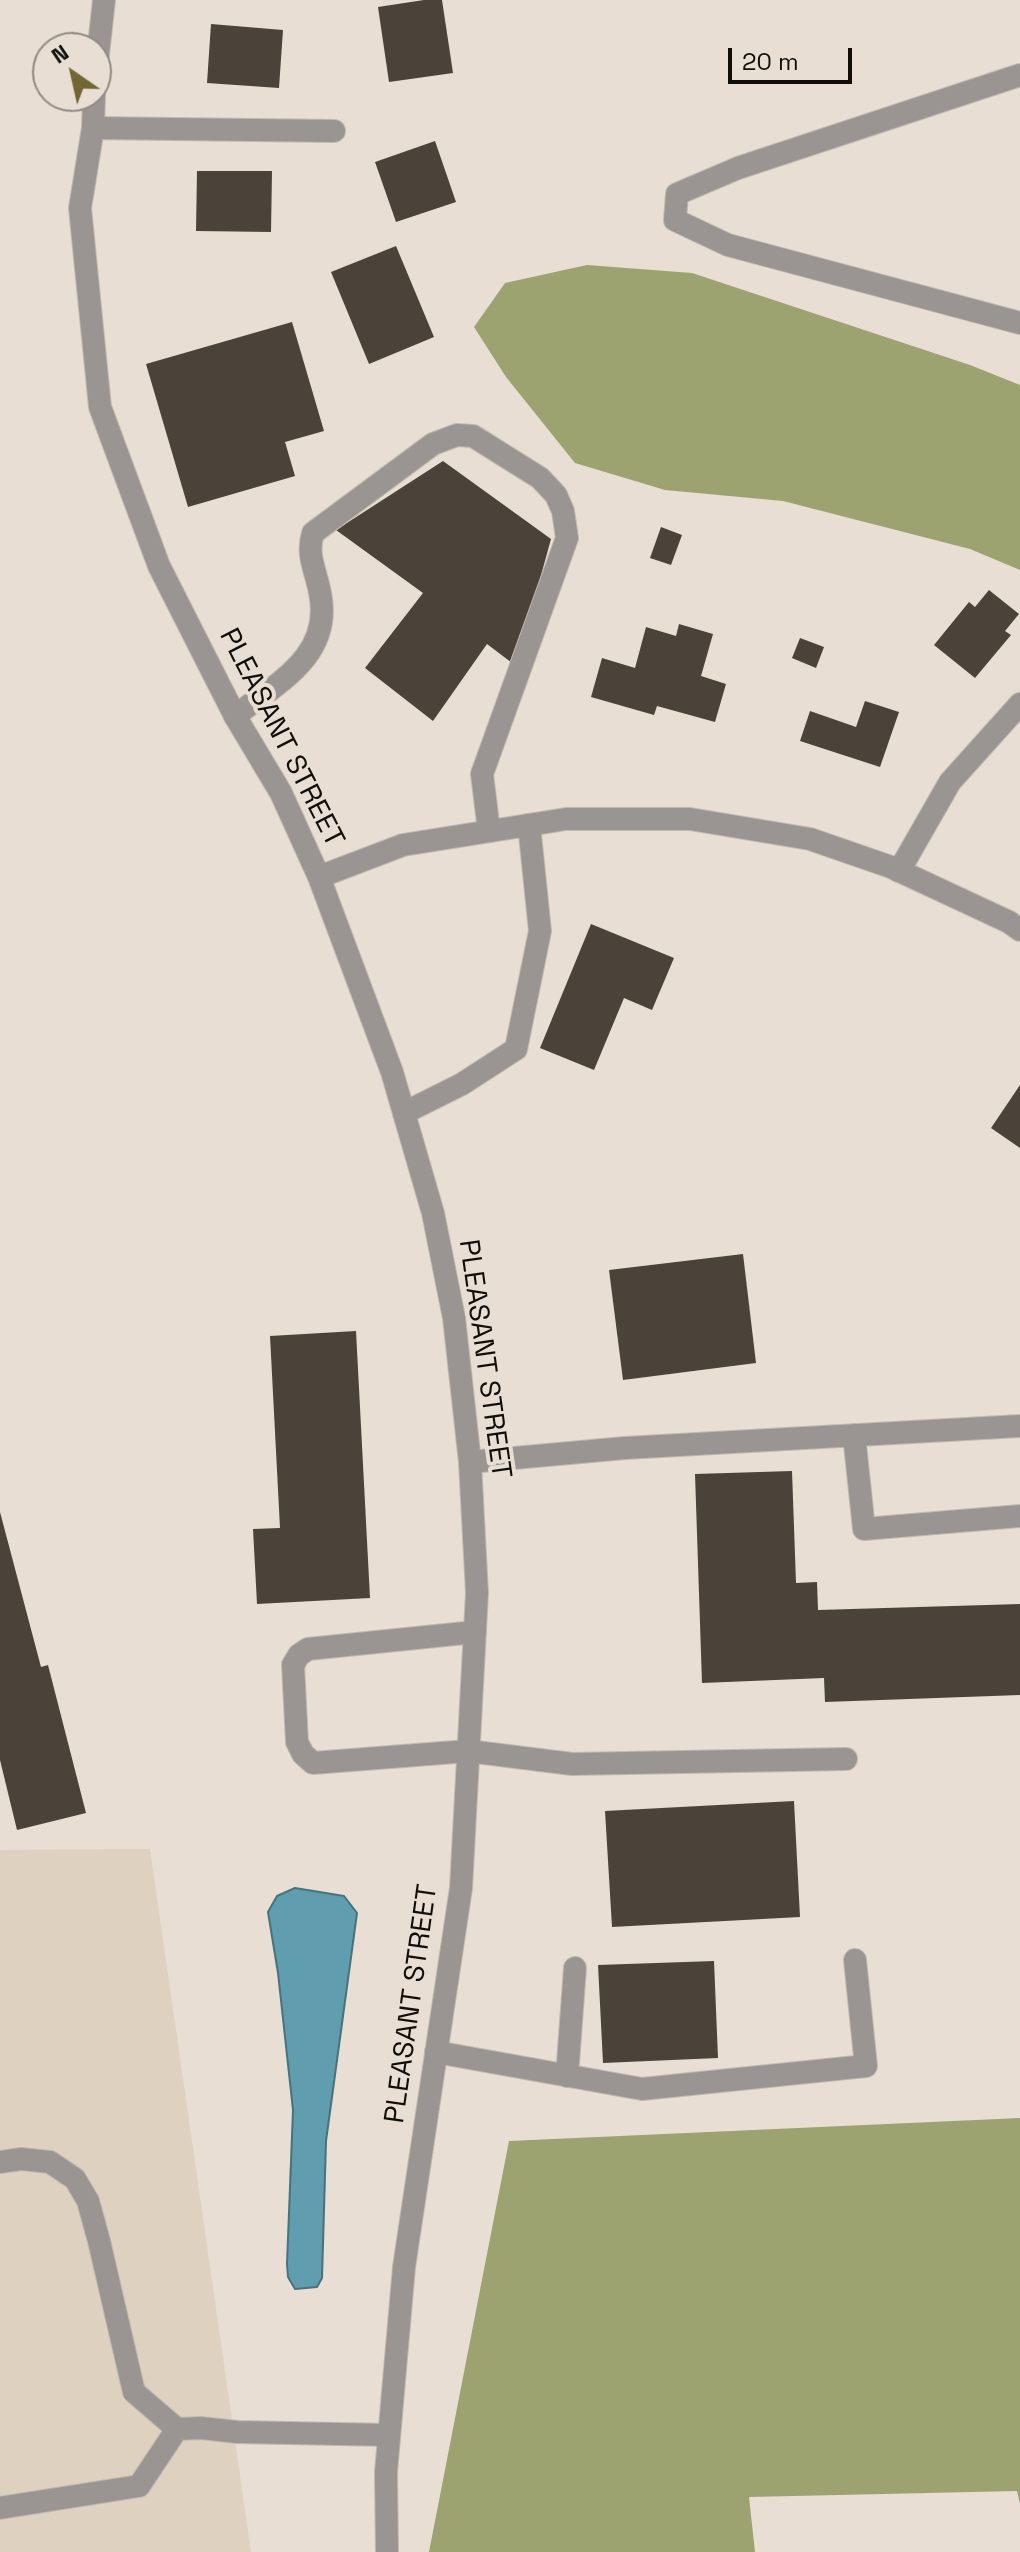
<!DOCTYPE html>
<html>
<head>
<meta charset="utf-8">
<style>
  body { margin:0 }
  #map { position:relative; width:1020px; height:2552px; overflow:hidden; background:#e8ded3; font-family:"Space Grotesk",sans-serif }
  canvas { display:block }
  .north { position:absolute; left:32px; top:32px; width:80px; height:80px; box-sizing:border-box; background:#e8ded3; border:2px solid #928b83; border-radius:50%; rotate:326deg; font-size:22px; font-weight:700; line-height:32px; text-align:center; color:#110e0a }
  .north::after { content:''; display:block; margin:auto; width:28px; height:36px; background:#726633; clip-path:polygon(50% 0,100% 100%,50% 72%,0 100%) }
  .scale { position:absolute; left:728px; top:48px; width:124px; height:36px; box-sizing:border-box; border:4px solid #110e0a; border-top:0; padding-left:10px; font-size:24px; line-height:28px; white-space:nowrap; color:#110e0a; -webkit-text-stroke:6px #e8ded3; paint-order:stroke }
</style>
</head>
<body>
<div id="map">
<canvas width="1020" height="2552"></canvas>
<div class="north">N</div>
<div class="scale">20 m</div>
</div>
<script>
const ctx = document.querySelector('canvas').getContext('2d');
ctx.lineJoin = 'round';
function paint(path, color) {
  ctx.fillStyle = color;
  ctx.fill(path, 'evenodd');
}
function strokePath(path, color, width, dash) {
  ctx.strokeStyle = color;
  ctx.lineWidth = width;
  ctx.lineCap = dash ? 'butt' : 'round';
  ctx.setLineDash(dash || []);
  ctx.stroke(path);
}
function drawText(font, color, halo, rows, align = 'center') {
  ctx.font = font + ' "Space Grotesk",sans-serif';
  ctx.lineWidth = 8;
  ctx.setLineDash([]);
  ctx.textBaseline = 'middle';
  ctx.strokeStyle = halo;
  ctx.fillStyle = color;
  for (const [text, x, y, turn = 0] of rows) {
    ctx.save();
    ctx.translate(x, y);
    ctx.rotate((+turn || 0) * Math.PI / 180);
    ctx.textAlign = isNaN(turn) ? turn : align;
    if (halo) ctx.strokeText(text, 0, 0);
    ctx.fillText(text, 0, 0);
    ctx.restore();
  }
}
const built = new Path2D(`
  M150,1849L251,2552H0V1850Z`);
const forest = new Path2D(`
  M587,265L692,273L970,365L1020,385V570L970,549L783,501L665,490L575,463L506,377L474,327L505,283Z
  M1020,2118V2504L1017,2491L749,2497L755,2552H429L509,2141Z`);
const water = new Path2D(`
  M295,1888L344,1896L357,1913L326,2141L322,2278L317,2287L295,2289L288,2277L287,2264L293,2110L278,1973L268,1912L277,1896Z`);
const building = new Path2D(`
  M424,0H442L453,73L389,82L378,7Z
  M211,24L283,30L279,88L207,83Z
  M435,141L456,202L396,222L375,162Z
  M197,171H272L271,232L196,231Z
  M396,246L434,337L369,364L331,272Z
  M292,322L324,431L285,442L295,476L188,507L146,364Z
  M443,461L551,539L516,666L487,644L433,721L365,668L423,593L336,530Z
  M661,527L682,535L671,565L650,558Z
  M989,590L1019,614L1005,631L1011,635L975,678L934,645L969,602L975,607Z
  M679,624L713,634L701,676L726,684L715,722L657,706L654,715L591,697L602,658L635,668L646,627L676,636Z
  M800,638L824,647L816,668L792,658Z
  M865,701L899,712L880,767L800,741L810,711L856,727Z
  M591,924L674,958L652,1010L624,998L594,1070L540,1048Z
  M1020,1085V1148L991,1128Z
  M743,1254L756,1363L623,1380L609,1270Z
  M356,1331L370,1598L257,1604L253,1529L280,1528L270,1336Z
  M792,1471L796,1583L817,1582L818,1610L1020,1604V1695L825,1702L824,1678L702,1683L695,1474Z
  M0,1512L41,1667L48,1665L86,1813L17,1830L0,1760Z
  M794,1801L800,1917L612,1927L605,1811Z
  M714,1961L718,2058L603,2063L598,1965Z`);
const service = new Path2D(`
  M1020,75L738,168L677,194L675,220L728,245L1020,323
  M93,128L334,131
  M235,716C277,683 333,656 320,593C316,570 306,556 313,533L433,444L457,435L473,436L540,478L556,495L563,511L567,538L482,774L489,831
  M899,871L950,782L1020,704
  M404,1113L462,1084L516,1049L540,931L529,825
  M854,1435L864,1529L1020,1516
  M470,1462L625,1448L1020,1426
  M475,1632L308,1649L299,1655L293,1665L297,1742L303,1754L313,1763L468,1751L572,1764L846,1759
  M436,2052L642,2089L866,2066L855,1960
  M567,2076L575,1968
  M0,2162L21,2159L50,2162L75,2179L88,2201L99,2241L134,2392L177,2429L201,2428L237,2432L389,2435
  M0,2508L139,2486L177,2429`);
const tertiary = new Path2D(`
  M96,72L104,0
  M94,96L93,128L80,208L100,407L159,566L235,716L281,793L319,877L392,1072L433,1213L454,1318L470,1462L477,1593L461,1888L404,2267L386,2472L387,2552
  M319,877L403,845L566,819H690L810,839L891,867L1009,922L1020,930`);
const streetNames = [
  ["PLEASANT STREET",281,738,63],
  ["PLEASANT STREET",484,1359,82],
  ["PLEASANT STREET",412,2004,-82]
];
paint(built, '#dfd1bf');
paint(forest, '#9da271');
paint(water, '#609dae');
strokePath(water, '#48727d', 2);
paint(building, '#4b433a');
strokePath(service, '#c1b9af', 24);
strokePath(tertiary, '#c1b9af', 24);
strokePath(service, '#9a9492', 22);
strokePath(tertiary, '#9a9492', 22);
drawText('28px', '#110e0a', '#e8ded3', streetNames);
</script>
</body>
</html>
